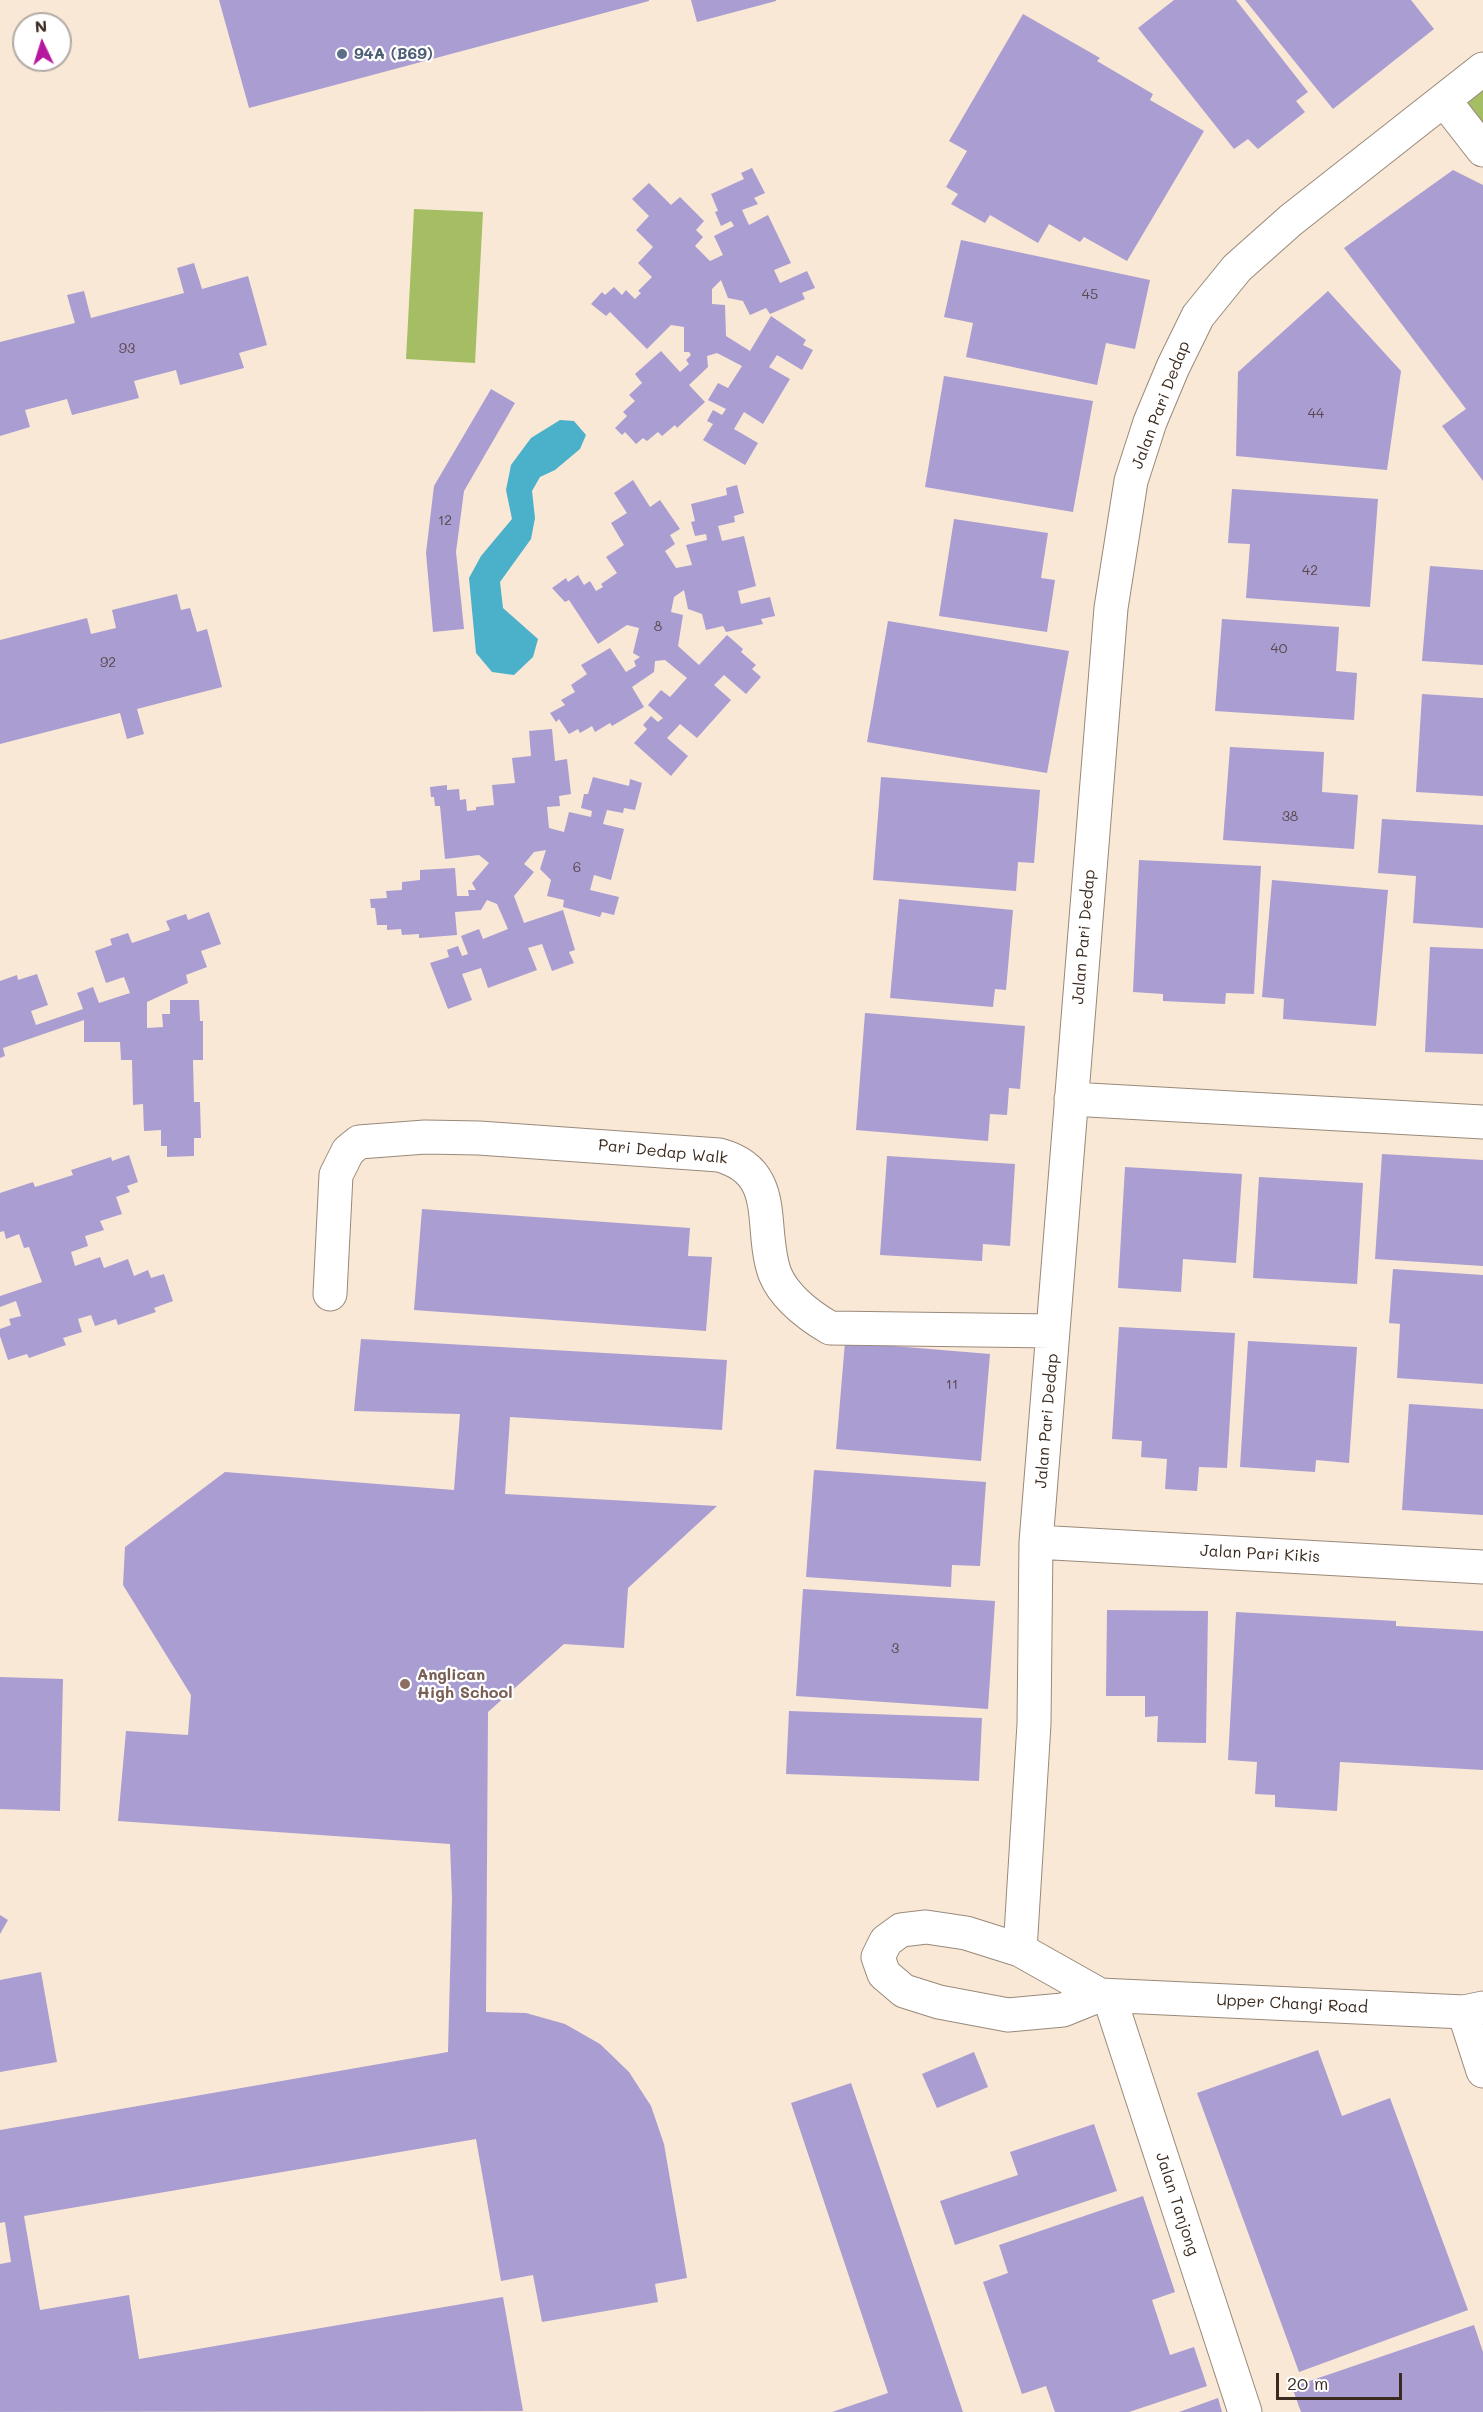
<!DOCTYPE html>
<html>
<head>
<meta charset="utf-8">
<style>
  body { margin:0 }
  #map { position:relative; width:1483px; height:2412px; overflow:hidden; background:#f8e8d5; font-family:Mali,sans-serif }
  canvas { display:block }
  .north { position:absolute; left:12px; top:12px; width:60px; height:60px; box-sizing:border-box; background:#fff; border:2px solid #b1aaa5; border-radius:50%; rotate:356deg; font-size:16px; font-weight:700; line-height:24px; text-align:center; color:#3b2a1e }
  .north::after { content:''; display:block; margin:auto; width:21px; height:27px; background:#b5179e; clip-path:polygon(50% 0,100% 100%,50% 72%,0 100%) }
  .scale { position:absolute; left:1276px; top:2373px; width:126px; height:27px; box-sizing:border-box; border:3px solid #3b2a1e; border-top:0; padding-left:8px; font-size:18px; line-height:21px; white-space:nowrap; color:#3b2a1e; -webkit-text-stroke:4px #fff; paint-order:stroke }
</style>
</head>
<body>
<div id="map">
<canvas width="1483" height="2412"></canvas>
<div class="north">N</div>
<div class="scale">20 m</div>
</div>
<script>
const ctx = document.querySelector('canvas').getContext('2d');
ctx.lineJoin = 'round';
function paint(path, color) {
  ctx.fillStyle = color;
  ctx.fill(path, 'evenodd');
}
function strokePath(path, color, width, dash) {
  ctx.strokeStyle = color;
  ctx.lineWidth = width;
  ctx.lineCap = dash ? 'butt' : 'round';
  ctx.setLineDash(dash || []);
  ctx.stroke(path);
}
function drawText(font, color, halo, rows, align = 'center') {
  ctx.font = font + ' Mali,sans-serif';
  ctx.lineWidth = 4.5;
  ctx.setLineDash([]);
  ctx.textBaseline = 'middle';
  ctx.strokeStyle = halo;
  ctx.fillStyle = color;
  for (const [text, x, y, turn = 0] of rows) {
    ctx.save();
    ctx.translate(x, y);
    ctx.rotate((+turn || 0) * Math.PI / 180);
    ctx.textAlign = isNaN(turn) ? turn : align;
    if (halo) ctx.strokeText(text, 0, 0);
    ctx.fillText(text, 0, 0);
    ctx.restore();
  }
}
const green = new Path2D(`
  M1483,68V150L1444,100Z
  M414,209L483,212L475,363L406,359Z`);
const water = new Path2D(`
  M560,420L574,421L586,435L580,449L555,470L540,477L532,491L535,518L531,539L500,582L503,608L538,639L533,657L514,675L492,672L476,653L469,578L481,556L512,519L506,490L511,465L531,438Z`);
const building = new Path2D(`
  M219,0H649V1L249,108Z
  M691,0H776V1L697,22Z
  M1174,0H1236L1308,92L1296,101L1305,112L1258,149L1248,139L1234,149L1138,28Z
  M1245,0H1411L1434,29L1333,109Z
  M1023,14L1100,58L1097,61L1153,94L1150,100L1204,131L1127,261L1084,237L1080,242L1049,224L1038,243L990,215L985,223L951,204L958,194L946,187L967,151L949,141Z
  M752,168L765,193L754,198L758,204L742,210L749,225L768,215L791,263L774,270L780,283L807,271L815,288L802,293L805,299L770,314L766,308L750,315L743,301L728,298L721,280L712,289V304L725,305L726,336L750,351L771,316L806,340L803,345L813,350L802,370L777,355L769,367L790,379L763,424L744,412L734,429L758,443L745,465L703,440L713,424L707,421L713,410L722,415L726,409L708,400L718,383L728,388L742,366L717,353L707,356L708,367L689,385L705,402L677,428L675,425L662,436L658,432L647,441L643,438L636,444L625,432L622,435L615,428L627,416L623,412L635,401L629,395L642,383L635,374L661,351L680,372L689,364L686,360L691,355L689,352H684V327L671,325L647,349L610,312L606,316L591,304L602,292L605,295L614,287L622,295L626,290L635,299L641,293L638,291L652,277L638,263L653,247L636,230L649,216L632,199L649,183L671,205L680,197L704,221L696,230L703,237L695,246L710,261L723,255L714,236L734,226L731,221L721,226L715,212L718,211L711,194L744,179L741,173Z
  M1453,170L1483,185V481L1442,426L1466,409L1344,248Z
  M961,240L1150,280L1135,349L1106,343L1097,385L966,357L973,323L944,317Z
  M194,263L202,289L248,276L267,345L239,353L244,368L180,385L176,370L134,381L139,398L72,415L67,399L25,410L30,427L0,436V342L75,323L67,295L84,291L91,318L184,293L177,268Z
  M1328,291L1401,371L1387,470L1236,456L1238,372Z
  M944,376L1093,401L1073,512L925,487Z
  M491,389L515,403L464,491L456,552L464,629L433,632L426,553L434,486Z
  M633,480L650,507L660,500L680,529L670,535L675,544L665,551L676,568L692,565L686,545L707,540L706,534L695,536L691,522L695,521L691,504L727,495L726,488L737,485L744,513L734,516L735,522L718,526L722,541L744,536L756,586L738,591L741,604L770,597L775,616L761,619L763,624L726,632L723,626L706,630L702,614L688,609L684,590L674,597L671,612L683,615L678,646L699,665L727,635L743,649L741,652L756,665L752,669L761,677L746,694L724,675L714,685L731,700L697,738L680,724L667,738L688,756L671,776L634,743L647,729L643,725L651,716L658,722L663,718L648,705L661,690L670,697L687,678L665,660L655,661L654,672L632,687L644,707L612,726L610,723L595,732L592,726L580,733L578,729L569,734L559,719L556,722L550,713L565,705L561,700L575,692L571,685L587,674L581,665L610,648L626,672L636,666L634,661L640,657L633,653L639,628L627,625L598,644L569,600L565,602L552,588L566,578L568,582L578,575L584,585L590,581L596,591L603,587L601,584L617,573L606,557L624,545L611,523L627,513L614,493Z
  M1232,489L1378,499L1370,607L1246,598L1250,544L1228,543Z
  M954,519L1048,533L1041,578L1055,580L1047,632L939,616Z
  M1430,566L1483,570V665L1422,661Z
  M177,594L181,610L190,608L197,632L207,629L222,687L137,709L144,734L127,739L120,713L0,744V640L87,618L91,634L116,628L112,610Z
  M1222,619L1339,627L1336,671L1357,673L1354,720L1215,711Z
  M888,621L1069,651L1047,773L867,742Z
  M1422,694L1483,698V796L1416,792Z
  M552,729L555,761L567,759L571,794L559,796L560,806L547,807L549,828L564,832L569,812L591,817L592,811L581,808L584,794H588L593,777L629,786L630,779L642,783L635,810L624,808L623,813L607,810L603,824L624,829L611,880L594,875L590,890L619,897L614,915L602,912L600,917L563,907L564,900L547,896L551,880L540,869L546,850L534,852L524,864L534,872L514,896L524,923L563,910L575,950L569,952L574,963L552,971L542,944L528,948L537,970L488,988L481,968L462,974L472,1000L448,1009L430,963L449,957L447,950L458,946L462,956L468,954L461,936L479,929L483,939L508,929L497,904L487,900L481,910L455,912L457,935L419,938V934L402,935L401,929L387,930V925H377L375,908H371L370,899L387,898L386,891L402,890V882L420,880V870L455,868L457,896H469L468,890H476L472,883L489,863L479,855L445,859L440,806H435L434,797H431L430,787L447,785V790L459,789L460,800L466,799L467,811L476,810V807L494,805L492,785L515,783L512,758L531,756L529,731Z
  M1230,747L1324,752L1322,792L1358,795L1354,849L1223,840Z
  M881,777L1040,790L1034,863L1018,862L1016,891L873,880Z
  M1382,819L1483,825V928L1413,923L1416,876L1378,873Z
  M1139,860L1261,866L1254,994L1226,993L1225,1004L1163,1001V994L1133,992Z
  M1272,880L1388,890L1376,1026L1283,1019L1284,999L1262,997Z
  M899,899L1013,910L1006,990L995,989L993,1007L890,998Z
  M209,912L221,944L201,951L207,967L186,975L188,983L147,1002V1028L163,1027L162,1014H170V1000H199L200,1021H203V1060H193L194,1102H200L201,1138H194V1156L167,1157V1146H161V1130L144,1131L143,1104L133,1105L132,1060H121L120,1042H84V1020L3,1048L5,1056L0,1058V981L17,975L18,980L37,974L48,1005L31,1011L36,1025L83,1009L77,993L93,987L99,1003L130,993L124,977L106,983L95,951L112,945L110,939L128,933L132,943L170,930L166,921L186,914L188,920Z
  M1430,947L1483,949V1054L1425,1052Z
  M865,1013L1025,1026L1020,1089L1009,1088L1007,1115L990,1114L988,1141L856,1130Z
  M1382,1154L1483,1160V1266L1375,1259Z
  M129,1155L138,1182L127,1186L130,1192L116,1197L122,1214L100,1221L104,1230L85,1236L88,1246L71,1252L75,1266L100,1257L104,1268L128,1259L134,1276L148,1270L151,1278L164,1274L173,1301L154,1308L156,1312L118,1325L116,1319L95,1326L91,1315L78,1319L82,1332L63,1338L66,1345L29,1358L27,1354L8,1360L0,1336V1329L11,1325L9,1319L21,1316L16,1301L0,1307V1296L42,1282L29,1247L24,1248L19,1234L6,1239L4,1231L0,1232V1193L33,1182L35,1187L73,1175L71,1170L111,1157L112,1161Z
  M887,1156L1015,1164L1010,1246L983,1244L982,1261L880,1255Z
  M1125,1167L1242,1174L1236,1263L1183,1259L1181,1292L1118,1288Z
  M1259,1177L1363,1183L1357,1284L1253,1278Z
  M422,1209L690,1228L688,1256L712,1257L706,1331L414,1310Z
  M1393,1269L1483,1275V1384L1397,1378L1400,1324L1389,1323Z
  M1119,1327L1235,1333L1227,1468L1199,1467L1197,1491L1165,1489L1167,1459L1141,1457L1142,1441L1112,1439Z
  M361,1339L727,1360L722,1430L510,1417L505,1494L717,1506L628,1588L624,1648L564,1644L488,1712L486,2012L526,2013L565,2024L600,2044L629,2072L651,2106L664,2144L687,2278L655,2284L658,2302L542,2322L533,2275L501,2281L476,2139L24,2216L40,2310L129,2295L139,2359L503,2297L523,2411L0,2412V2264L11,2262L5,2222L0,2223V2130L448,2052L452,1898L450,1844L118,1821L126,1731L188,1735L191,1695L123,1585L125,1547L225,1472L454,1490L460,1414L354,1411Z
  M1248,1341L1357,1347L1349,1463L1316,1460L1315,1472L1240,1467Z
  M845,1342L990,1354L981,1461L836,1449Z
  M1409,1404L1483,1409V1515L1402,1510Z
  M814,1470L986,1482L980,1566L952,1565L951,1587L806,1577Z
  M803,1589L995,1601L988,1709L796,1696Z
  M1107,1610L1208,1611L1206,1743L1157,1742L1158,1716L1145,1717V1696H1106Z
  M1236,1612L1396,1621V1626L1483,1631V1770L1340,1762L1337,1811L1275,1807V1795L1255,1794L1257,1762L1228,1760Z
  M0,1677L63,1679L60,1811L0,1809Z
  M789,1711L982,1718L979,1781L786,1774Z
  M0,1915L8,1920L0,1934Z
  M41,1972L57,2062L0,2072V1980Z
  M1318,2050L1342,2116L1390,2098L1468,2310L1299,2372L1197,2093Z
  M974,2052L988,2087L937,2108L922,2074Z
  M851,2083L963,2412H832L888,2393L791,2103Z
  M1094,2124L1117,2191L955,2245L940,2201L1018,2175L1010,2152Z
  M1143,2196L1175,2292L1152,2300L1170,2355L1194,2347L1207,2386L1129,2412H1055L1046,2386L1022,2394L983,2282L1008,2273L999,2245Z
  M1474,2325L1483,2352V2412H1301L1292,2387Z
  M1218,2398L1222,2412H1179Z`);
const minor = new Path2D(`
  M1444,100L1483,150
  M1071,1099L1483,1122
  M330,1294L336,1175L348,1151L359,1142L425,1137L479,1138L719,1155C782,1172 758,1227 775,1274C785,1298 808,1315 830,1328L1053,1331
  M1036,1542L1483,1567
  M1020,1950L1034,1724L1036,1542L1111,608L1131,481L1150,422L1173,367L1198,316L1237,268L1291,220L1483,69
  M1100,1995L1063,2010L1008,2015L939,2002L904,1991L884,1974L878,1957L886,1941L901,1930L926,1927L966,1933L1020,1950L1100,1995L1464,2012L1483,2008
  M1109,1996L1245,2412
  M1464,2012L1483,2071`);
const markers = [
  [342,54,6,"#5c6f8a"],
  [405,1684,6,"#8d6e63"]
];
const numberNames = [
  ["45",1090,295],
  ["93",127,349],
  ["44",1316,414],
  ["12",445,521],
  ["42",1310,571],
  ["8",658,627],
  ["40",1279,649],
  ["92",108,663],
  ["38",1290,817],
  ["6",577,868],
  ["11",952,1385],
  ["3",895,1649]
];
const serviceNames = [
  ["94A (B69)",354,54]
];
const streetNames = [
  ["Jalan Pari Dedap",1161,405,-69],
  ["Jalan Pari Dedap",1084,937,-85],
  ["Pari Dedap Walk",663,1152,6],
  ["Jalan Pari Dedap",1047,1421,-85],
  ["Jalan Pari Kikis",1260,1554,3],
  ["Upper Changi Road",1292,2004,3],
  ["Jalan Tanjong",1177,2204,72]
];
const educationNames = [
  ["Anglican",417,1675],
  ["High School",417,1693]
];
paint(green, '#a5bd63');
paint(water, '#4bb0ca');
paint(building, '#aa9dd2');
strokePath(minor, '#9a897a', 35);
strokePath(minor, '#fff', 33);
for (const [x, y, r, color] of markers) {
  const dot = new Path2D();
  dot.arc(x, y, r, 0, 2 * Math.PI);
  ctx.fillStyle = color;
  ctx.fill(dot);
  strokePath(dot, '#fff', 2);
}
drawText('14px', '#57474b', null, numberNames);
drawText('bold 16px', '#4e5e75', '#fff', serviceNames, 'left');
drawText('16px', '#3b2a1e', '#fff', streetNames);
drawText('bold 16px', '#785e54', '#fff', educationNames, 'left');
</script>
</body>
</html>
